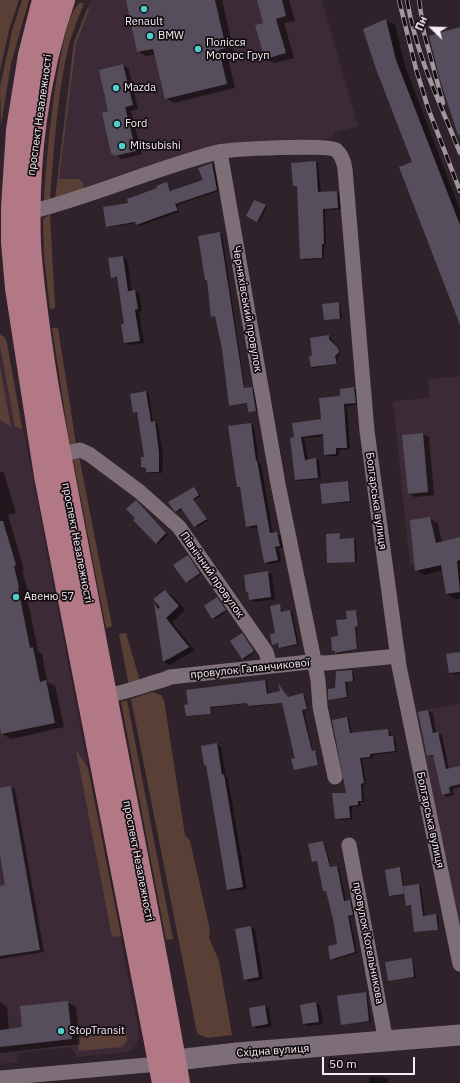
<!DOCTYPE html>
<html>
<head>
<meta charset="utf-8">
<style>
  body { margin:0 }
  #map { position:relative; width:460px; height:1083px; overflow:hidden; background:#2f222a; font-family:"IBM Plex Sans",sans-serif }
  canvas { display:block }
  .north { position:absolute; left:412px; top:8px; width:40px; height:40px; -webkit-text-stroke:3px #130d11; paint-order:stroke; rotate:293deg; font-size:11px; font-weight:700; line-height:16px; text-align:center; color:#f7edf3 }
  .north::after { content:''; display:block; margin:auto; width:14px; height:18px; background:#f7edf3; clip-path:polygon(50% 0,100% 100%,50% 72%,0 100%) }
  .scale { position:absolute; left:322px; top:1057px; width:93px; height:18px; box-sizing:border-box; border:2px solid #f7edf3; border-top:0; padding-left:5px; font-size:12px; line-height:14px; white-space:nowrap; color:#f7edf3; -webkit-text-stroke:3px #130d11; paint-order:stroke }
</style>
</head>
<body>
<div id="map">
<canvas width="460" height="1083"></canvas>
<div class="north">Пн</div>
<div class="scale">50 m</div>
</div>
<script>
const ctx = document.querySelector('canvas').getContext('2d');
ctx.lineJoin = 'round';
function paint(path, color) {
  ctx.fillStyle = color;
  ctx.fill(path, 'evenodd');
}
function strokePath(path, color, width, dash) {
  ctx.strokeStyle = color;
  ctx.lineWidth = width;
  ctx.lineCap = dash ? 'butt' : 'round';
  ctx.setLineDash(dash || []);
  ctx.stroke(path);
}
function drawText(font, color, halo, rows, align = 'center') {
  ctx.font = font + ' "IBM Plex Sans",sans-serif';
  ctx.lineWidth = 3.5;
  ctx.setLineDash([]);
  ctx.textBaseline = 'middle';
  ctx.strokeStyle = halo;
  ctx.fillStyle = color;
  for (const [text, x, y, turn = 0] of rows) {
    ctx.save();
    ctx.translate(x, y);
    ctx.rotate((+turn || 0) * Math.PI / 180);
    ctx.textAlign = isNaN(turn) ? turn : align;
    if (halo) ctx.strokeText(text, 0, 0);
    ctx.fillText(text, 0, 0);
    ctx.restore();
  }
}
const built = new Path2D(`
  M91,0H322L358,126L334,133L332,137L326,140L241,144L55,199L74,42Z
  M0,334L5,338L7,343L139,1034V1039L134,1048L126,1052L77,1057L71,1047L17,1053L18,1062L0,1064Z
  M460,376V561L415,571L414,565L410,566L393,401L429,398L428,379Z
  M460,703V935L417,712Z`);
const green = new Path2D(`
  M0,0H19L9,30L0,71Z
  M22,0H29L11,64L1,125L0,87L12,31Z
  M80,3H84C79,17 73,30 69,44C57,95 54,148 50,200L44,202C45,173 58,15 80,3Z
  M88,7L89,10L76,43L59,179H79L83,183V190L55,199L74,42Z
  M50,214L55,308L50,309L44,256L43,219Z
  M52,328H58L76,444L70,446Z
  M0,334L5,338L7,343L22,429L15,427L0,346Z
  M0,367L11,427L0,420Z
  M79,456L112,626L106,628L73,458Z
  M126,633L140,681L129,686L119,634Z
  M152,692L161,695L164,700L185,835L190,841L210,930L209,938L219,961L232,1035L208,1038L198,1034L196,1028L131,699Z
  M127,700L173,939L166,940L121,702Z
  M76,750L88,768L121,936L112,937Z
  M127,1032V1041L122,1047L79,1051L77,1038Z`);
const shadow = new Path2D(`
  M127,0H222L234,52L227,54L235,88L174,103L166,98L156,54L146,56L138,51Z
  M258,0H289L295,21L284,23L294,58L274,63L266,58L264,23Z
  M386,20L395,25L405,66L460,210V315L413,163Z
  M123,65L129,69L138,109L131,111L142,154L122,159L115,155L110,112Z
  M316,162L318,163L321,193L337,192L340,194L341,209L325,210L326,245H324V259L304,260L301,258L298,187L294,185Z
  M212,164L214,165L219,191L177,205L179,212L139,226L136,223L109,227L107,226L129,204L167,183L172,192L204,181Z
  M255,201L267,207L259,222L247,216Z
  M220,233L222,234L245,389H254L258,411H249L248,404L230,406L223,349L216,317L212,316L208,281L206,279Z
  M123,257L127,259L132,291L139,293L142,311L139,312L144,343L129,345L125,343V324L118,279L111,277L109,259Z
  M339,303L340,304L342,319L325,320Z
  M329,336L340,350V353L337,358L338,364L313,368L311,367L313,356Z
  M354,388L357,390L358,404L347,406L350,449L339,450V456H328L325,455L324,436L304,438L308,460L316,459L319,461L321,479L299,481L296,480V438L322,420L342,396Z
  M146,392L149,394L153,422L158,424L163,456L162,473H151L147,471V469L142,467L145,458L138,414L134,412Z
  M251,424L254,427L259,463L261,464L273,534L281,535L283,548H279L281,562L268,564L264,562L258,527L251,528L247,526L241,489L238,487Z
  M422,434L429,437L434,495L415,497L408,493Z
  M0,471L4,473L16,513L8,515L24,570H22L28,592H26L38,651L42,654L47,682L55,686L64,727L11,739L2,734L0,730Z
  M348,482L349,483L351,502L323,504Z
  M194,488L201,496L194,500L208,521L197,527L183,509L178,512L176,511Z
  M137,502L168,535L158,544L156,543Z
  M430,519L438,523L442,543L460,538V598L455,599L447,594L443,570L424,575L416,570Z
  M340,534L342,540H356L357,562H328Z
  M189,557L201,574L188,583L187,582Z
  M268,572L272,575L275,599L255,602L250,600L249,594L247,592Z
  M165,591L172,595L185,610L172,622L190,645L168,658V660L192,646L195,650L170,665L164,662L155,605L162,609Z
  M217,598L227,611L215,619L213,618Z
  M279,605L283,613L292,612L299,645L282,648L280,644H273L276,633Z
  M356,611L357,612L359,627H356L358,649L338,654L333,651L348,620Z
  M242,634L255,652L245,659L231,641Z
  M460,653V674L454,675L450,673Z
  M352,671L353,672L355,681L347,682L348,698L329,699Z
  M265,681L267,682L268,694L281,692L280,685L288,697L305,695L308,710L304,711L313,752H316L319,765L295,769L296,759L283,703L251,707L248,703L211,708L212,714L187,716Z
  M428,711L433,713L436,733L442,735L449,769L460,767V787L453,789L454,795L447,797L442,794L435,757L428,756L419,713Z
  M347,718L349,719L352,734L388,730L390,732L391,737L395,738L397,752L372,755L373,758L362,759L366,784L363,785L364,802H360L361,806L352,807V819L338,820L336,818L347,794Z
  M217,744L221,747L226,777L228,778L247,889L232,891L228,889Z
  M11,787L15,790L44,952L0,959V887L7,886L0,849V789Z
  M323,842L325,844L331,868H339L346,901L352,902L355,916L350,917L357,953L334,960L331,959L339,945L334,919L327,892L324,890L318,862L313,861Z
  M400,868L402,870L404,887L421,886L425,917L438,916L439,930L415,932L412,906L407,905L406,895L390,896Z
  M251,927L255,930L263,979L249,982L244,979Z
  M412,959L413,960L416,978L389,980Z
  M366,993L367,994L371,1022L342,1024Z
  M0,1002L7,1007L9,1030L23,1028L67,1002L76,1007L80,1044L0,1053Z
  M316,1003L320,1006L323,1024L308,1026L304,1024Z
  M265,1006L269,1009L272,1026L257,1029L253,1026Z
  M369,1077H384L388,1079V1083H369Z`);
const building = new Path2D(`
  M126,0H215L226,48L219,50L227,84L165,99L153,49L137,52Z
  M257,0H282L286,16L276,19L286,53L265,59L255,25L263,23Z
  M386,19L396,60L460,225V325L399,167L412,162L376,69L363,29Z
  M460,27V135H458L440,80L429,36Z
  M123,64L133,105L125,107L136,151L115,156L111,153L102,113L108,111L99,70Z
  M316,161L318,192L337,191L338,208L323,209L324,244H322V258L300,259L297,186H293L291,163Z
  M212,163L217,190L175,204L178,210L136,225L135,222L106,227L103,207L128,203L127,199L157,188L156,186L167,182L170,191L203,180L198,168Z
  M254,200L266,205L257,222L246,216Z
  M220,232L244,388L252,387L256,411L248,412L247,403L229,406L222,349L215,316L211,317L207,280H205L198,236Z
  M123,256L128,291L135,290L138,309L135,310L140,341L124,343L121,324H124L117,277L111,278L108,258Z
  M339,302L340,319L324,320L322,304Z
  M329,335V339L338,348L339,352L335,356L337,364L311,367L309,356H312L310,338Z
  M354,387L356,403L344,404L347,448H336V454L324,455L323,434L301,437L305,460L316,458L318,478L295,480L290,438L294,437L292,423L321,419L319,398L340,396V389Z
  M146,391L151,422L155,421L159,453V472H146V468L141,467V457H144L137,412L133,413L130,394Z
  M251,423L256,461L257,460L270,533L277,532L280,546L275,547L278,560L264,563L257,525L246,527L240,487H237L228,426Z
  M423,433L428,492L408,494L402,435Z
  M348,481L350,501L322,504L320,484Z
  M194,487L199,495L193,499L207,519L194,527L181,508L175,512L168,502Z
  M136,500L166,533L156,544L133,520L135,518L126,509Z
  M430,517L436,543L460,537V560L457,561L460,592L446,594L441,565L415,571L410,520Z
  M0,521H3L16,565L14,566L19,587L18,588L30,648L33,647L40,682L46,680L55,723L1,734L0,728Z
  M340,533V539L354,538L355,562L327,563L326,534Z
  M188,555L200,573L186,583L173,565Z
  M268,571L271,597L249,600L248,592L246,593L244,575Z
  M165,590L179,606L166,618L189,647L163,662L154,603L158,609L160,607L153,599Z
  M217,597L226,610L212,619L204,606Z
  M280,604L281,612L290,610L297,644L279,648L278,643L272,645L270,634L275,633L270,606Z
  M356,610L358,626L355,627L357,649L335,653V651H332L331,637L338,636L336,620L347,619L346,611Z
  M242,633L254,651L242,659L230,641Z
  M460,652V672L449,673L446,654Z
  M352,670L353,681L345,682L347,697L328,700V689L335,688L336,671Z
  M265,680L267,694L280,691L278,683L288,697L303,693L307,709L302,710L312,751L315,750L318,765L294,770L291,759L295,758L294,755L282,703L248,706L247,703L210,707L211,714L186,716L184,705L188,704L186,690Z
  M428,710L433,733L438,732L446,769L460,766V784L449,787L450,793L442,795L433,755L427,756L418,712Z
  M347,717L350,733L388,729L389,736H393L395,751L370,754V757L360,758L364,783L361,784L362,801H358V805L349,806L350,818L335,819L332,793H346L332,720Z
  M217,743L222,775L224,774L243,887L227,890L206,765H204L201,746Z
  M11,786L40,950L0,956V886L5,885L0,855V788Z
  M323,841L330,867L337,866L344,901L350,900L353,915L348,916L355,952L330,960L328,946L337,944L333,919L326,891H323L317,861L312,862L308,844Z
  M400,867L404,894L389,896L385,870Z
  M419,884L423,916L436,914L438,930L414,932L411,905L406,906L403,886Z
  M251,926L259,977L244,980L235,929Z
  M412,958L414,977L388,981L385,962Z
  M366,992L369,1021L341,1025L337,996Z
  M68,1001L72,1039L0,1047V1030L22,1027L20,1006Z
  M316,1002L319,1022L303,1024L300,1005Z
  M265,1005L268,1024L252,1027L249,1008Z`);
const street = new Path2D(`
  M220,152L278,484L318,680L320,707L335,777
  M30,212C94,196 155,168 218,152C232,149 327,144 336,150C342,155 344,162 345,169L367,431L399,666L460,964
  M60,455L80,450L89,454L140,492L179,527L266,652L270,666
  M106,696C121,693 134,689 149,684C157,681 163,681 170,677L309,662L326,663L398,656
  M349,845L386,1042
  M0,1078L159,1064`);
const secondary = new Path2D(`
  M159,1062L237,1053L460,1035`);
const primary = new Path2D(`
  M43,0L29,55L17,130L12,208V242L16,288L45,476L163,1083
  M64,0C37,77 27,164 30,245C33,291 40,337 47,382C60,455 74,527 88,600C118,761 151,921 179,1083`);
const rail = new Path2D(`
  M399,0L416,69L428,108L460,191
  M407,0C417,58 439,100 460,153
  M419,0L424,33L443,103`);
const markers = [
  [144,9,4,"#52cdcd"],
  [150,36,4,"#52cdcd"],
  [198,49,4,"#52cdcd"],
  [116,88,4,"#52cdcd"],
  [117,124,4,"#52cdcd"],
  [122,146,4,"#52cdcd"],
  [16,597,4,"#52cdcd"],
  [61,1031,4,"#52cdcd"]
];
const poiNames = [
  ["Renault",144,22,"center"],
  ["BMW",158,36],
  ["Полісся",206,43],
  ["Моторс Груп",206,56],
  ["Mazda",124,88],
  ["Ford",125,124],
  ["Mitsubishi",130,146],
  ["Авеню 57",24,597],
  ["StopTransit",69,1031]
];
const streetNames = [
  ["проспект Незалежності",40,115,-82],
  ["Черняхівський провулок",247,309,80],
  ["Болгарська вулиця",376,501,82],
  ["проспект Незалежності",77,543,79],
  ["Північний провулок",212,575,55],
  ["провулок Галанчикової",250,669,-6],
  ["Болгарська вулиця",430,820,78],
  ["проспект Незалежності",138,861,79],
  ["провулок Котельникова",368,943,79],
  ["Східна вулиця",273,1051,-4]
];
paint(built, '#3c2a36');
paint(green, '#5a3f37');
paint(shadow, '#0007');
paint(building, '#564e5c');
strokePath(street, '#7e6e78', 15);
strokePath(secondary, '#7e6e78', 21);
strokePath(primary, '#b37885', 22);
strokePath(rail, '#a2979e', 4.5);
strokePath(rail, '#130d11', 3, [9]);
for (const [x, y, r, color] of markers) {
  const dot = new Path2D();
  dot.arc(x, y, r, 0, 2 * Math.PI);
  ctx.fillStyle = color;
  ctx.fill(dot);
  strokePath(dot, '#130d11', 1.5);
}
drawText('11px', '#f7edf3', '#130d11', poiNames, 'left');
drawText('11px', '#f7edf3', '#130d11', streetNames);
</script>
</body>
</html>
